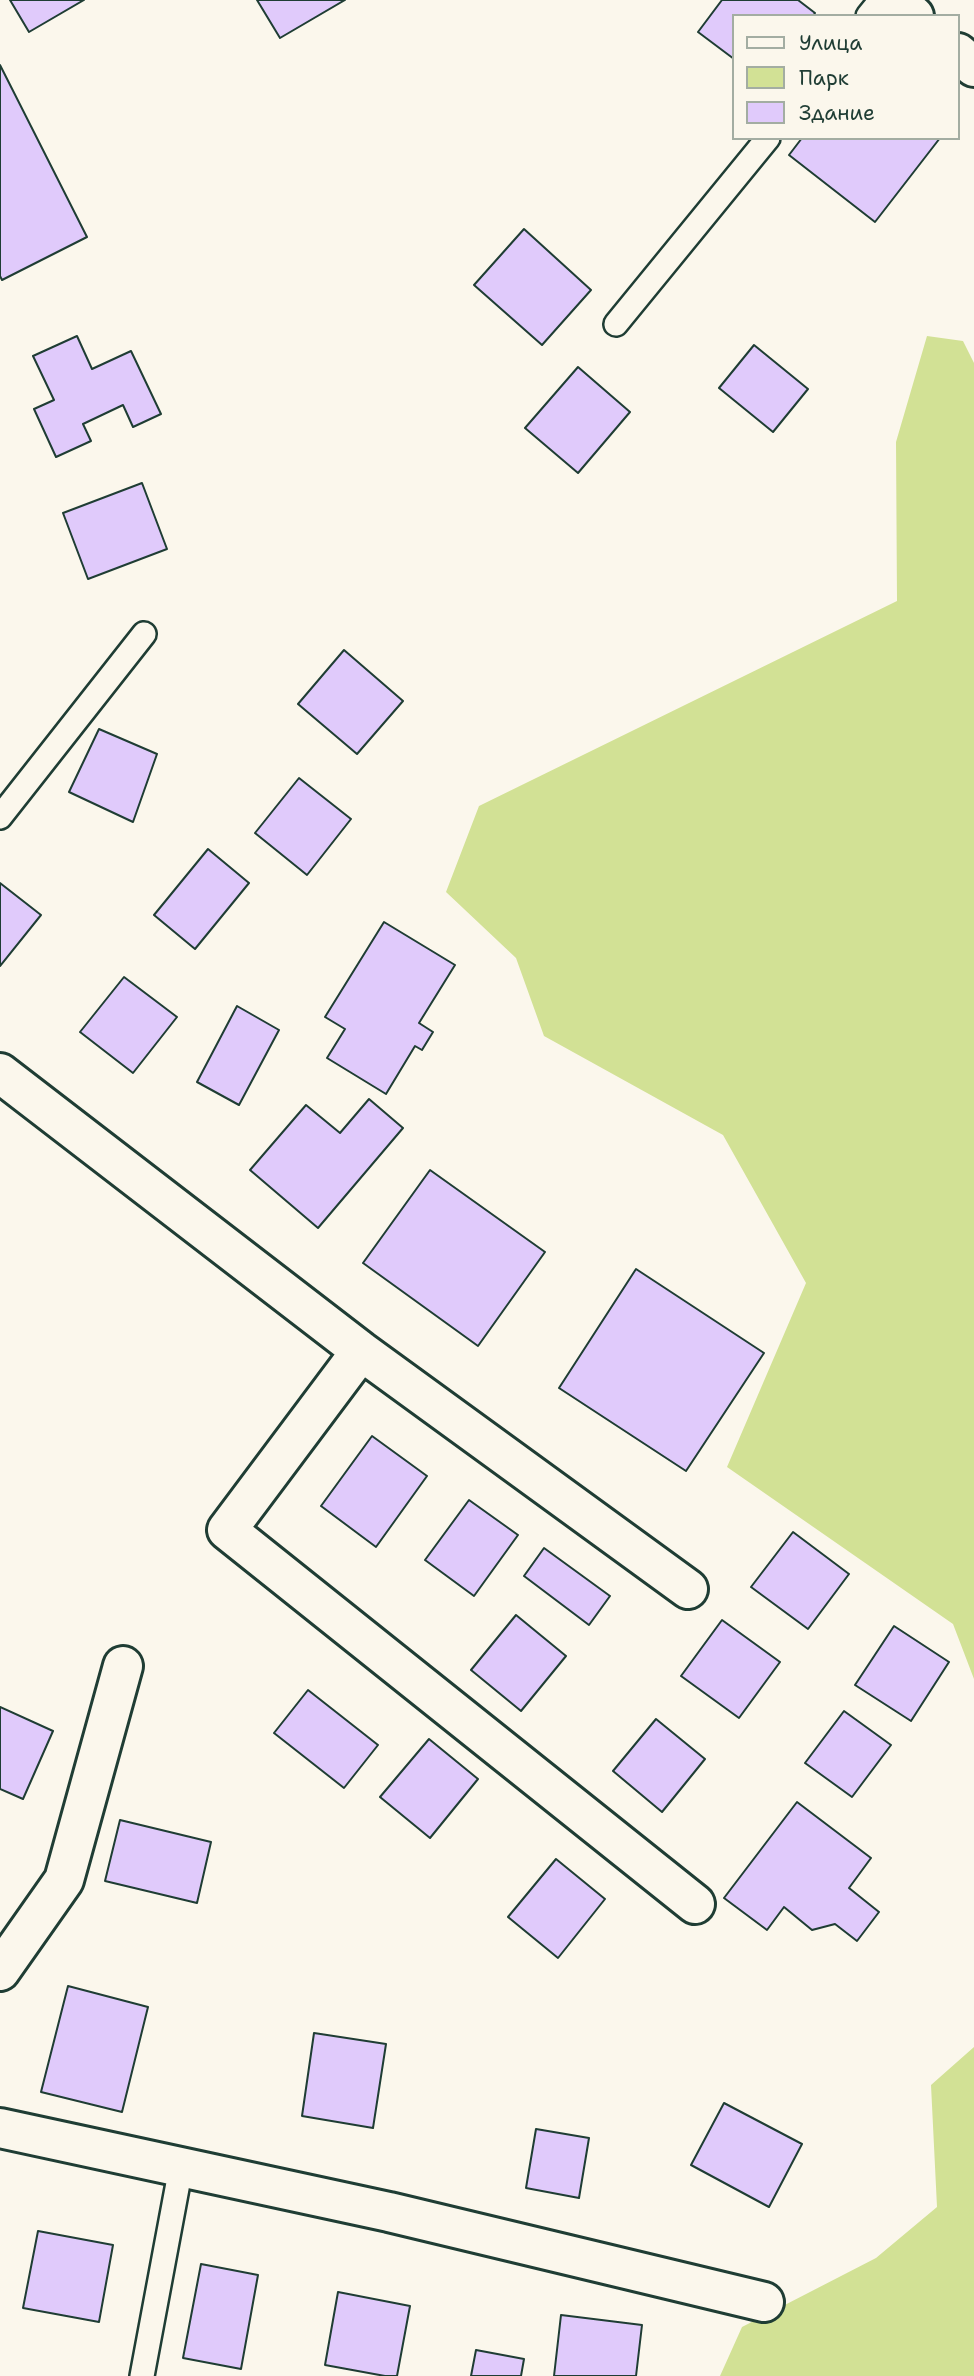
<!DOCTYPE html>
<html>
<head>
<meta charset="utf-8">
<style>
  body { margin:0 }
  #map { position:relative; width:974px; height:2376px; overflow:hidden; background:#fbf7ec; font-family:"Shantell Sans",sans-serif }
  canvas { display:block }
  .legend { position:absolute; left:732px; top:14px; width:228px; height:126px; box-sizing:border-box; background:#fbf7ec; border:2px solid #a3ada2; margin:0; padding:9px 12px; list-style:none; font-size:21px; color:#1f3d34 }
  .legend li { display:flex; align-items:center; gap:14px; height:35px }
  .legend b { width:35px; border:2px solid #a3ada2 }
</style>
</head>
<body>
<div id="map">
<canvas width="974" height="2376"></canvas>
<ul class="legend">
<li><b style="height:9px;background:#fbf7ec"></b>Улица</li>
<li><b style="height:19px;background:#d2e195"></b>Парк</li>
<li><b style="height:19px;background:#e0cafb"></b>Здание</li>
</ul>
</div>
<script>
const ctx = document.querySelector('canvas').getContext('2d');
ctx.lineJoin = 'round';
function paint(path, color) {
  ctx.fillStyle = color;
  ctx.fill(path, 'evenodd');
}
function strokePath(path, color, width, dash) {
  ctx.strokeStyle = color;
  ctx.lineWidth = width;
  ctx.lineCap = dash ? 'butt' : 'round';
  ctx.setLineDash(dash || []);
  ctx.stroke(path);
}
const green = new Path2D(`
  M927,336L963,341L974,363V1679L953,1624L727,1467L806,1283L723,1135L544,1036L516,958L446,892L479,806L897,601L896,442Z
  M974,2047V2376H720L742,2327L876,2258L937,2207L931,2085Z`);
const building = new Path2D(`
  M10,0H84L29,32Z
  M257,0H345L280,38Z
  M722,0H798L815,13L813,16H734V59L698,32Z
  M0,65L87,237L2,280L0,276Z
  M802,138H940L875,222L789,155Z
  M524,229L591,290L542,345L474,285Z
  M77,336L92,369L131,351L161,414L133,427L123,405L83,424L91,441L56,457L34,409L54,400L33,356Z
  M754,345L808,389L773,432L719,388Z
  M578,367L630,412L578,473L525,428Z
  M142,483L167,549L88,579L63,513Z
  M344,650L403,701L357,754L298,704Z
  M99,729L157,754L133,822L69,792Z
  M299,778L351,819L307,875L255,833Z
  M208,849L249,883L195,949L154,915Z
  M0,883L41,915L0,966Z
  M384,922L455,965L419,1023L433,1032L422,1050L415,1046L386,1094L327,1058L345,1029L325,1017Z
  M124,977L177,1017L133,1073L80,1032Z
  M237,1006L279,1030L239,1105L197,1082Z
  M369,1099L403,1128L318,1228L250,1170L306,1105L340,1133Z
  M430,1170L545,1252L478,1346L363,1263Z
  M636,1269L764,1353L686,1471L559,1388Z
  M372,1436L427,1476L376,1547L321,1506Z
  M469,1500L518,1535L474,1596L425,1560Z
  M793,1532L849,1574L808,1629L751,1587Z
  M544,1548L610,1596L589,1625L524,1576Z
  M516,1615L566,1656L521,1711L471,1670Z
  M722,1620L780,1662L739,1718L681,1676Z
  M894,1626L949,1662L911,1721L855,1685Z
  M308,1690L378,1745L344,1788L274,1733Z
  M0,1707L53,1731L23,1799L0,1789Z
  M844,1711L891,1745L852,1797L805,1763Z
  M656,1719L705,1759L662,1812L613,1771Z
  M429,1739L478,1779L430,1838L380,1797Z
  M797,1802L871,1858L849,1888L879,1912L857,1941L835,1924L812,1930L784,1907L767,1930L724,1898Z
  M120,1820L211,1842L197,1903L105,1881Z
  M556,1859L605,1899L558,1958L508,1917Z
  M68,1986L148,2007L122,2112L41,2092Z
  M314,2033L386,2044L373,2128L302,2116Z
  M724,2103L802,2144L769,2207L691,2165Z
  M536,2129L589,2138L579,2198L526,2188Z
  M38,2231L113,2245L99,2322L23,2308Z
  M201,2264L258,2275L241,2369L183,2358Z
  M338,2292L410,2306L397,2376H385L325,2365Z
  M561,2315L642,2325L636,2376H554Z
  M476,2350L524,2359L521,2376H471Z`);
const service = new Path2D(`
  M868,16L881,0
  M616,324L768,138
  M0,817L144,634
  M142,2376L181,2167`);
const minor = new Path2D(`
  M895,0L914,16
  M958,53L974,67
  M0,1073L361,1351L688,1589
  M361,1351L227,1530L695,1904
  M0,1971L64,1880L123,1666
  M0,2128L389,2212L764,2302`);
paint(green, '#d2e195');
paint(building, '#e0cafb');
strokePath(building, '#1f3d34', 2);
strokePath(service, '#1f3d34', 28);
strokePath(minor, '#1f3d34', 44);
strokePath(service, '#fbf7ec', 23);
strokePath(minor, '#fbf7ec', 38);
</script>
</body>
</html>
